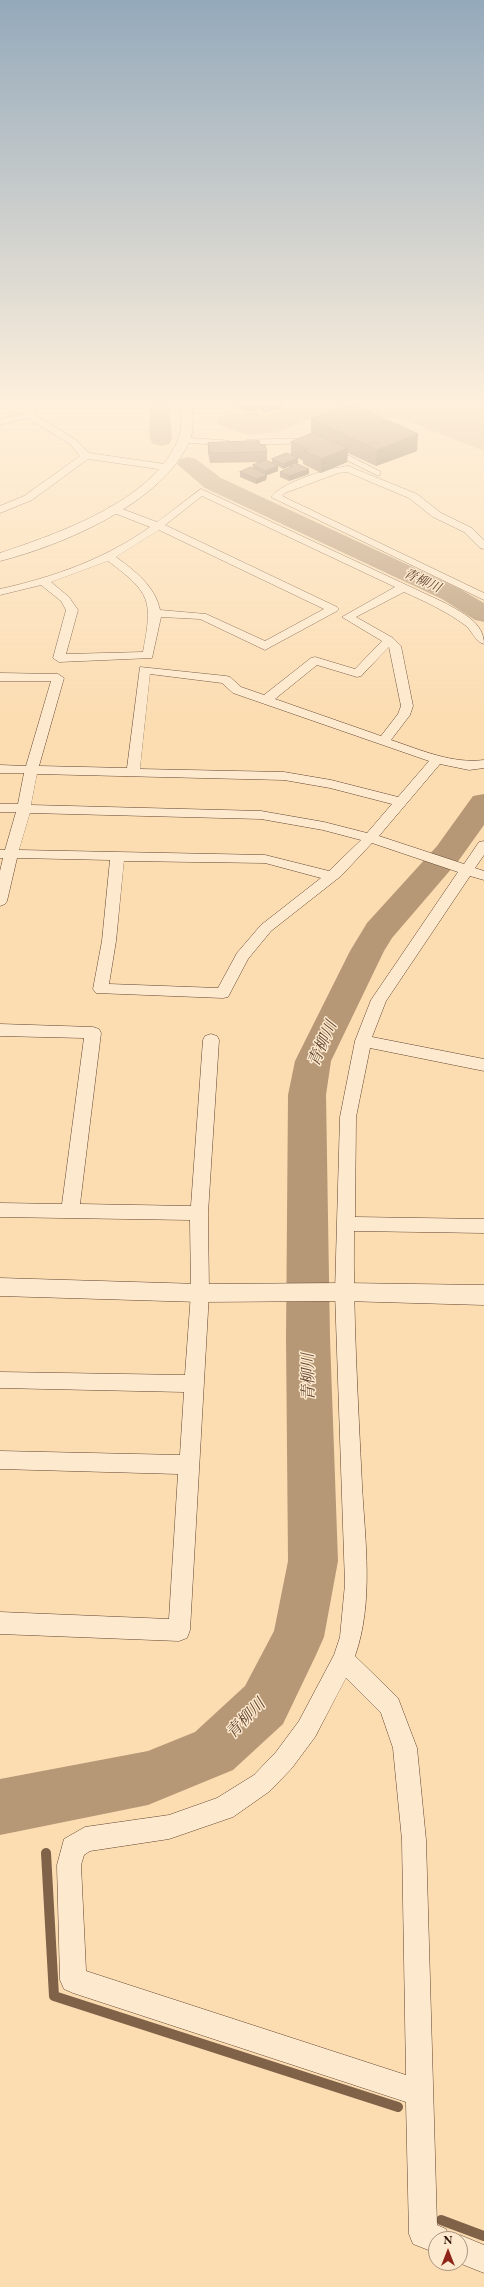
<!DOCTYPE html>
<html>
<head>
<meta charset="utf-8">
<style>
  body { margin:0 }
  #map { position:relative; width:484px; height:2287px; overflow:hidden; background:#fcddb2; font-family:"EB Garamond",serif }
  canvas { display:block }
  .north { position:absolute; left:428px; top:2231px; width:40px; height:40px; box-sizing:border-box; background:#fde9cd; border:1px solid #aa937d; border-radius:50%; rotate:0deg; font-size:11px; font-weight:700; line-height:16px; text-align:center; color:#2e1105 }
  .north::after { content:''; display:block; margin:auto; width:14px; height:18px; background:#8f2418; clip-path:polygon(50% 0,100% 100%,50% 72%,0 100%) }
</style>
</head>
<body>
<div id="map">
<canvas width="484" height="2287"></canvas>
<div class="north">N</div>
</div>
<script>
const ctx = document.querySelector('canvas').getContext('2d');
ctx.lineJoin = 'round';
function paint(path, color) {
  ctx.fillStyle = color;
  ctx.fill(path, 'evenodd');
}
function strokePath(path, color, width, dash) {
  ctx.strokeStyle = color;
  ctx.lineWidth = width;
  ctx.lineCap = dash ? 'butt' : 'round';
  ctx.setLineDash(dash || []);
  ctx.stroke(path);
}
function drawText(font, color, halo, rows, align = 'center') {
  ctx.font = font + ' "EB Garamond","Noto Serif JP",serif';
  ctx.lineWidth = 3;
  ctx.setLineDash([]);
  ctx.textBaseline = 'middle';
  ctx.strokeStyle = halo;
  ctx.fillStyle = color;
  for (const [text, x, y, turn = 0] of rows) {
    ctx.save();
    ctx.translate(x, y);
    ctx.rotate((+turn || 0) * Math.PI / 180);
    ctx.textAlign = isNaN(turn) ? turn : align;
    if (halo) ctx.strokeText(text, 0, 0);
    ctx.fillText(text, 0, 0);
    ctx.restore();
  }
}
const green = new Path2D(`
  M298,400H484V451L402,419L362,416L310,419L275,433L247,435L216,424L221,416L251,411L265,416L296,408Z`);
const stream = new Path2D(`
  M46,1853L54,1996L398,2107
  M441,2220L484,2236`);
const river = new Path2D(`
  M149,400H169L172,439L169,444L161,446L153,444L150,439Z
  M188,457L196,459L221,478L460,589L484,603V622L475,620L442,599L205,488L177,464L180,459Z
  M484,794V825L459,860L392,938L384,951L331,1061L326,1095L330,1338L338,1561L324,1637L316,1655L283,1724L233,1770L148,1805L0,1835V1779L148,1751L195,1732L245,1686L274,1631L288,1561L286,1338L288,1095L295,1061L350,951L367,923L437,846L473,796Z`);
const service = new Path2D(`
  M184,440L227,443
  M249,442L303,441
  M338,453L378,473`);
const minor = new Path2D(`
  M27,400H36L34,414L76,440L89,453L165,464L170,467L165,470L88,459L32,500L0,513V506L24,496L80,456L70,444L27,418L0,425V419L25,413Z
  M203,400H269C262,407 210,407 203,400Z
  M348,466L417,494L441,513L472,528L484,540V549L480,548L464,532L433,517L409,498L347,472L338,473L285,493L282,496L484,593V600L271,497C282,482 329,468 348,466Z
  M201,489L445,603C462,613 484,622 484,644C475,642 472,630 465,625C446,611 424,601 404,592L356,617L393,638L401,646L413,706L410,715L391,740C421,750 452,764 484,760V768L469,770L440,764L379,836L464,864L479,842L484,841V855L475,868L484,871V880L470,876L386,1001L372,1037L484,1059V1071L370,1048L356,1117L355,1217L484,1219V1233L354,1231C353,1316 358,1401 362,1485C365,1541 374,1602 355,1656L398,1698L417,1748L426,1840L437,2225L446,2229L450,2239L460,2235L484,2245V2273L459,2263L460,2239H436V2253L413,2244L409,2234L406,2102L73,1993L64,1989L60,1980L57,1865L64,1839L85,1827L169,1815L217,1798L254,1775L276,1752L299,1721L334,1655L340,1637L345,1584L335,1292L340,1117L355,1041L371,1000L458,872L372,843L341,876L271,931L248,959L228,997L223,998L96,993L93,989L102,941L110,860L17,858L7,901L5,904L0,906V871L3,858H0V850H5L16,812H0V804H18L24,773H0V765L26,766L51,681H0V673L58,674L64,678L39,766L127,768L140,667L226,676L230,677L241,687L264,695L311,658L315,657L355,669L382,641L342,617L395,587L202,496L165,525L337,607L339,609L337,611L265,650L200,619L161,617L152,658L59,662L53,658L66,610L61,601L41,585L0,595V589C54,577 105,559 150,527L109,511V507H117L157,522ZM159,530L324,609L265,641L206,614L160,610C155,586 135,571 116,557ZM108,561C151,593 153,600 143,652L66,654L78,610L69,597L51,582ZM389,647L401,706L398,714L381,736L275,699L317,665L357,677L361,676ZM150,674L222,683L233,693L429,761L398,797L331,780L284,772L140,769ZM37,774L284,780L330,788L392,804L367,833L324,822L261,811L31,805ZM30,813L261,819L323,830L361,840L329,871L265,855L19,850ZM124,861L265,863L321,878L261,925L237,953L218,988L109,984L116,941ZM346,1678L381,1713L393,1748L402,1840L406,2075L86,1971L81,1865L84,1855L90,1851L169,1839L233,1817L270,1791L292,1768L315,1737Z
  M0,1024L93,1027L99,1029L101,1033L80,1204L191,1206L203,1040L205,1036L211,1034L217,1036L219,1040L208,1213L209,1293L190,1630L187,1638L179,1641L0,1634V1612L169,1619L178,1474L0,1469V1451L180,1455L184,1392L0,1388V1372L185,1375L191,1293L190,1220L0,1217V1203L62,1204L84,1038L0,1036Z`);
const tertiary = new Path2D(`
  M180,400H192C192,413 195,428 190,440C163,503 63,545 0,561V553C59,533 151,502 178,440C183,428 181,413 180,400Z
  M0,1278L200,1284L344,1283L484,1285V1305L344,1301L200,1302L0,1296Z`);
const wall = new Path2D(`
  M256,400H284V408L264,412L257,407V411H242V409H237L236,401L256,403Z
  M311,419L417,451L376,466L348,453L347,462L321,473L303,464V461L298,458V463H297L309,474L289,481L280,477V472L290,468V466L283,469L278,466V471L267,475L266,480L256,484L240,477V472L253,469V465L261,462L210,463L208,453V443L260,445L267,452V461L272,463V459L291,455V442L311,434Z`);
const shadedWall = new Path2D(`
  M278,400H284V408L264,412V403Z
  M418,434L417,451L376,466L377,450Z
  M348,448L347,462L321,473V459Z
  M298,458V463L291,466L290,465V466L283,469V464Z
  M278,466V471L267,475L266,480L256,484V479L265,476V471Z
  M309,469V474L289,481V476Z`);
const building = new Path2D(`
  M260,400H278L264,403Z
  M236,401H255L257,406H242V404H237Z
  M352,404L418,434L377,450L311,419Z
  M313,433L348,448L321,459L304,451L308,449L291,442Z
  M259,441L260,445H265L267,452L210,453L208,443Z
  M287,453L298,458L283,464L272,459Z
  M266,460L278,466L265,471L253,465Z
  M295,463L309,469L289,476L280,472L293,466L290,465Z
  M251,467L267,475L256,479L240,472Z`);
const farWaternames = [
  ["青柳川",422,581,25]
];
const waterNames = [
  ["青柳川",323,1044,-66],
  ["青柳川",309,1377,-91],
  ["青柳川",246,1719,-46]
];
paint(green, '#d9ba95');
strokePath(stream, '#806249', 10);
paint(river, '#b69877');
strokePath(service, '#624430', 6);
strokePath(minor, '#624430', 1);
strokePath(tertiary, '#624430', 1);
strokePath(service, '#fde9cd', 5);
paint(minor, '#fde9cd');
paint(tertiary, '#fde9cd');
paint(wall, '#846a52');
paint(shadedWall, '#6b5642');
paint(building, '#997b5f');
strokePath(building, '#6b5642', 1);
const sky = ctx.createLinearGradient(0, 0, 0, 720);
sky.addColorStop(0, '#94a9bb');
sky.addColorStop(0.56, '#fef0dc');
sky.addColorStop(1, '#fef0dc00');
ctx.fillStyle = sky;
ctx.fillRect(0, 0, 484, 720);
drawText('italic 13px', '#644733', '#fde9cd', farWaternames);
drawText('italic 16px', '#644733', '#fde9cd', waterNames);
</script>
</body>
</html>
